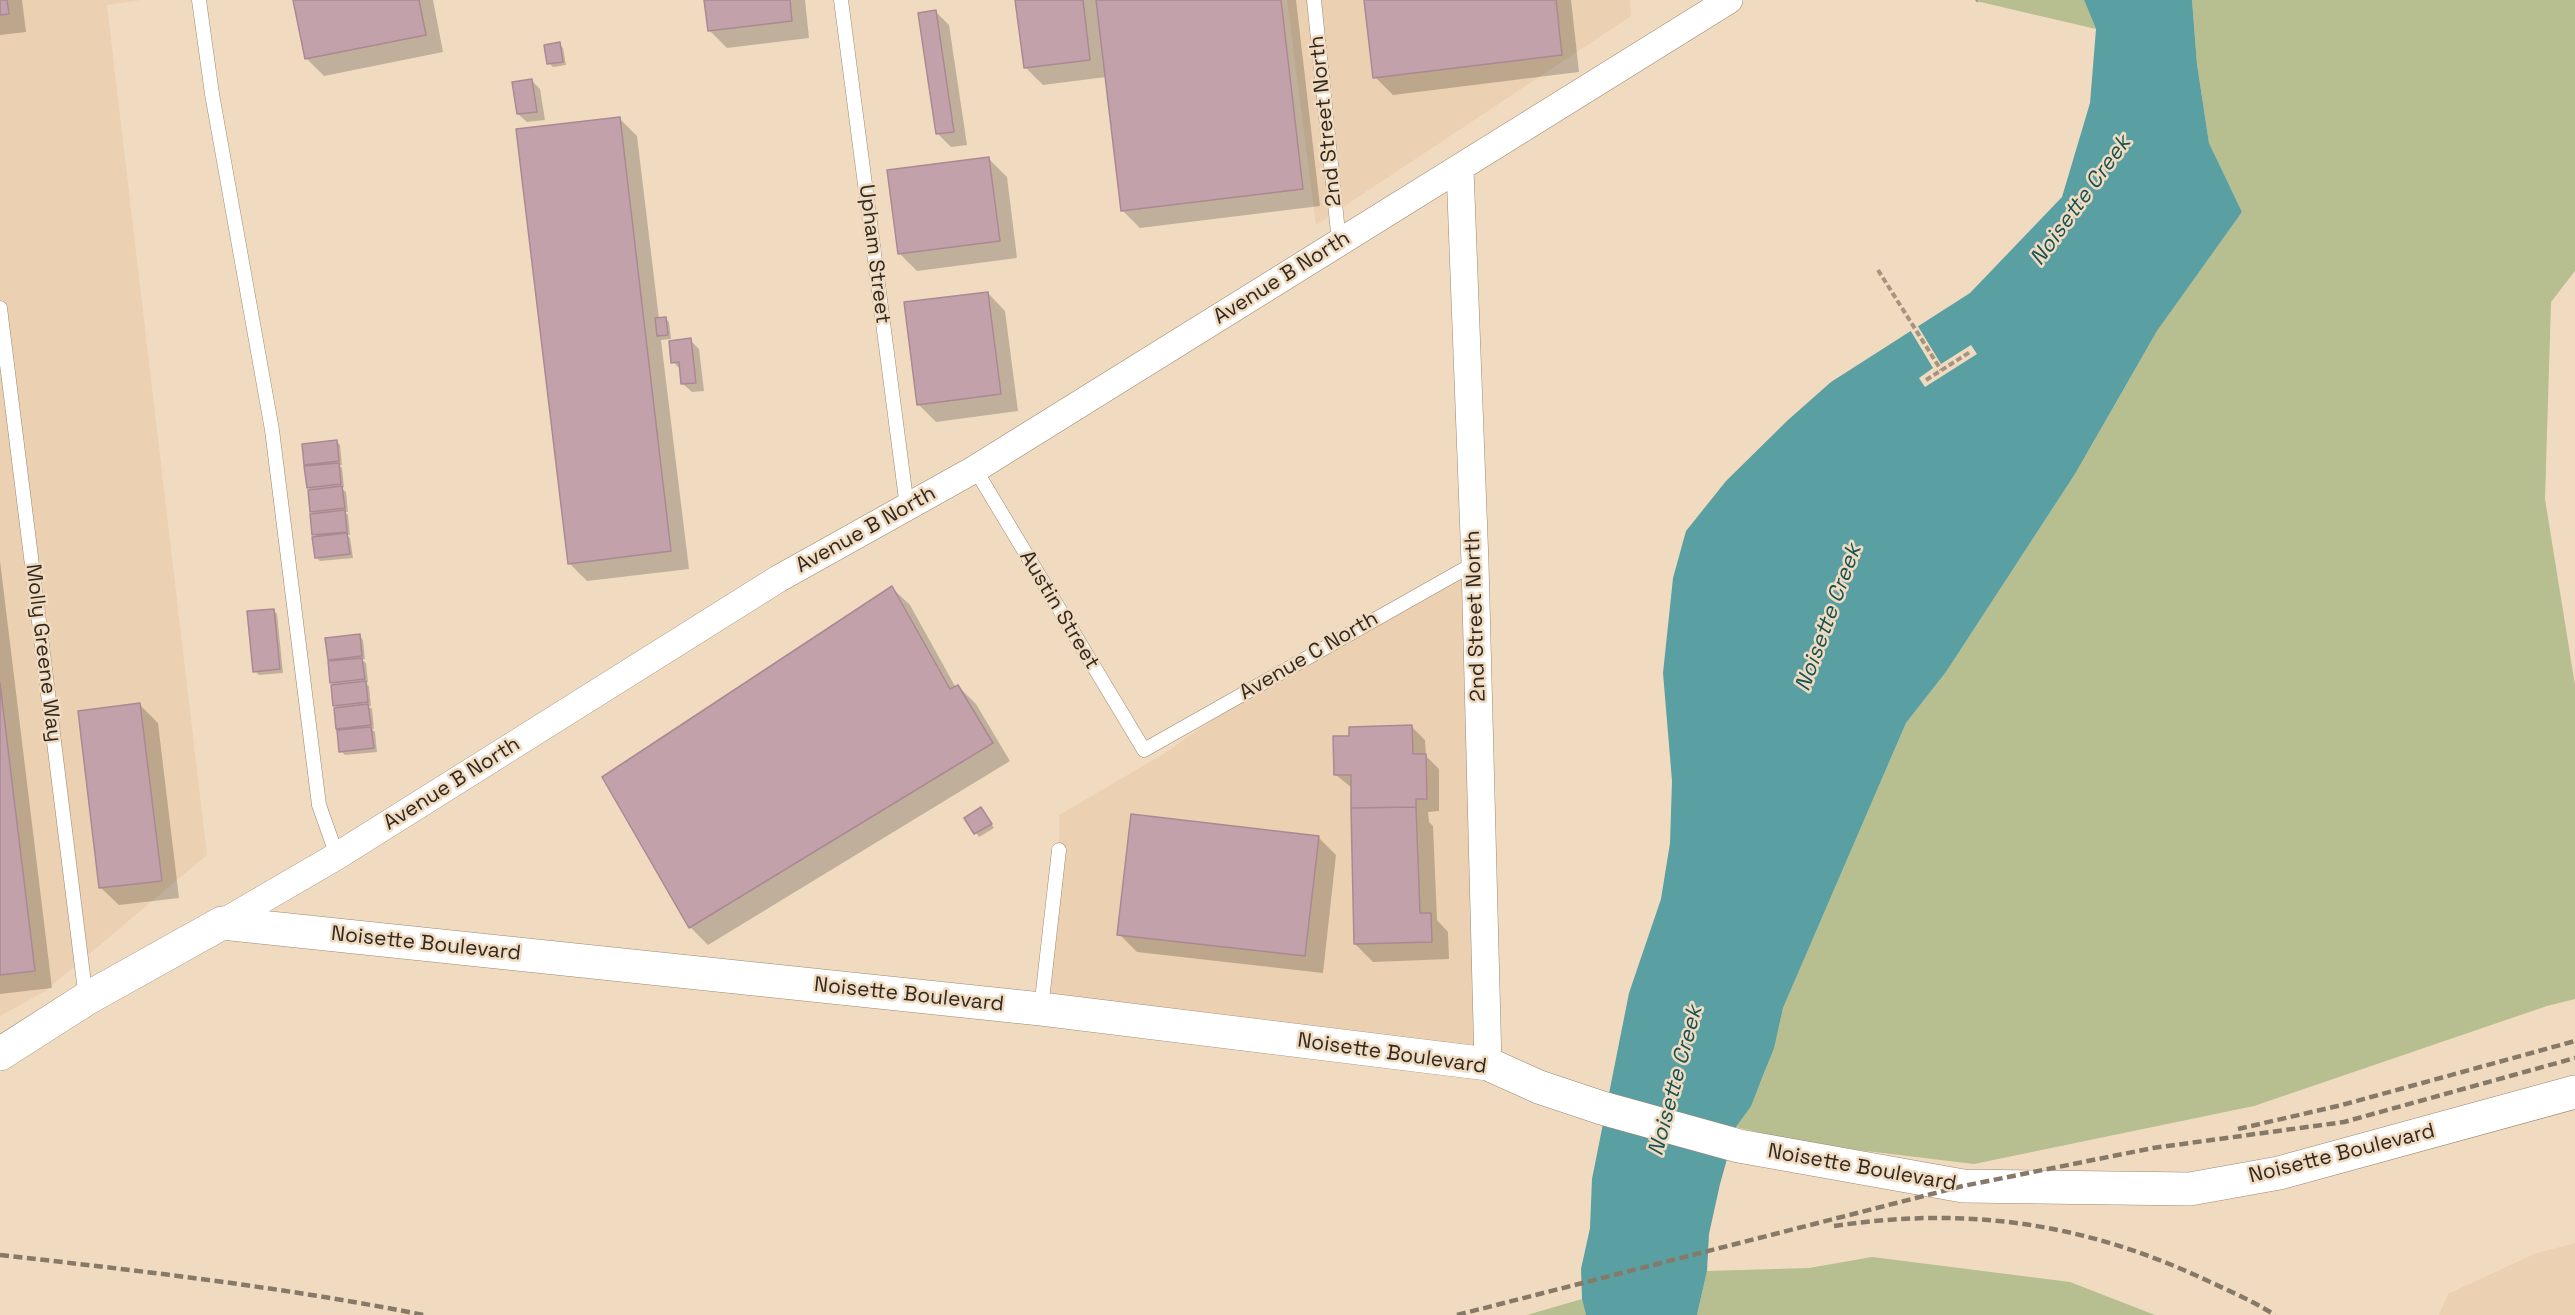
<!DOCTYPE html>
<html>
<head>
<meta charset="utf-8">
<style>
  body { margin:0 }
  canvas { display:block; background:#f0dbc1 }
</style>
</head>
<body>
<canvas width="2575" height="1315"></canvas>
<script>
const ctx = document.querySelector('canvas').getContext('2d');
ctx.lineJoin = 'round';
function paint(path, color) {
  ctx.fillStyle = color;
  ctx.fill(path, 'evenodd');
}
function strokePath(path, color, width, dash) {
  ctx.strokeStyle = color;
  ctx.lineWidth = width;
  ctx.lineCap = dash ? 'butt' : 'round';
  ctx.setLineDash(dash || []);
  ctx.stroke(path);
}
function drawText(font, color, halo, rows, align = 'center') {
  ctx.font = font + ' "Space Grotesk",sans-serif';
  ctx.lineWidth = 5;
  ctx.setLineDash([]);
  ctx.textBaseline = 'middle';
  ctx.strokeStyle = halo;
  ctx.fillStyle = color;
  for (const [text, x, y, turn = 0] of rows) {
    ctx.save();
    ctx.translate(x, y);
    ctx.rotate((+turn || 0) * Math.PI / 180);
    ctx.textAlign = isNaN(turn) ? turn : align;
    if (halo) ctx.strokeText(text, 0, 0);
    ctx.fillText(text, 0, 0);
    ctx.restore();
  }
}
const built = new Path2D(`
  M0,0H141L107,5L207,855L44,992L0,1016Z
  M1287,0H1630L1631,16L1316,225Z
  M1475,563L1488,1064L1041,1009L1059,850V815L1160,756L1292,665Z
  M2575,1243V1315H2439L2448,1294L2534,1254Z`);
const green = new Path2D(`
  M1977,0H2084L2096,29L1976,1Z
  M2192,0H2575V271L2551,302L2545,499L2575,685V999L2547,1006L2254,1106L1974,1164L1808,1144L1736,1127C1762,1091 1773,1050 1783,1008L1906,723L1946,672L2075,474L2157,331L2242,212L2209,143L2197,64Z
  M1872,1257L2070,1282L2155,1315H1697L1707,1271L1809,1268Z
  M1582,1299L1586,1315H1527Z`);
const water = new Path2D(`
  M2084,0H2192L2197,64L2209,143L2242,212L2157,331L2075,474L1946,672L1906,723L1783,1008L1774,1048L1751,1106L1736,1127L1720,1184L1709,1234L1707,1271L1697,1315H1586L1582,1299L1581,1269L1590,1228L1592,1179L1629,993L1661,899L1670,843L1672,781L1663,673L1673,578L1686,531L1726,481L1788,420L1831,382L1970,293L2062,197L2090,103L2096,29Z`);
const pier = new Path2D(`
  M1916,323L1941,364L1971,345L1977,354L1925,387L1919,378L1933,368L1909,328Z`);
const shadow = new Path2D(`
  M0,0H22L26,32L0,35Z
  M295,0H433L443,52L324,76L306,58Z
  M705,0H805L809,38L727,48L709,30Z
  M1016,0H1296L1320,206L1140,228L1122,210L1106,77L1043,85L1025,67Z
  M1366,0H1571L1579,72L1393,95L1375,77Z
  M936,12L949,25L967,145L951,147L938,134Z
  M559,44L563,48L566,65L553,67L549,63Z
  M532,81L540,89L545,120L527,122L518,114Z
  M620,119L637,136L659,319L665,318L669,322L671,339L661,340L689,569L587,581L569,563Z
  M989,159L1007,177L1017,258L917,271L899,253Z
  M988,293L1005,311L1018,411L936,422L918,404Z
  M690,340L699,349L704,391L692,392L683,384L681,370L673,362Z
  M336,441L340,445L342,465H339L342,468L344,487L341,488L346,492L348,512H345L348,515L350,535H347L350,538L353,558L320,561L316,557L315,515L311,511L312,491L308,487L309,467L306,464Z
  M0,561L52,988L0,994Z
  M892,588L910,605L956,688L958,686L976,704L1010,761L708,945L690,927Z
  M273,610L277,614L283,673L259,675L255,671Z
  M360,636L363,640L365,659L362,660L366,663L368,682L365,683L369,686L371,706H368L372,709L374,729H372L375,732L377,752L345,755L341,751L338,709L335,706V686L331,682L333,662L329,659Z
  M140,705L158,723L179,898L119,905L101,888Z
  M1412,727L1425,740L1426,756L1439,769V811L1428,812L1429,822L1433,826L1437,920L1448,932L1449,959L1373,962L1355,944L1352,788L1336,775L1351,737Z
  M981,809L994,828L979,837L966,818Z
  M1318,837L1336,855L1323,973L1137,952L1119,934Z`);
const building = new Path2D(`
  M0,0H7L9,14L0,15Z
  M293,0H419L426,35L305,59Z
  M704,0H790L792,21L708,31Z
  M1015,0H1083L1090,60L1024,68Z
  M1096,0H1281L1303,189L1121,211Z
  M1364,0H1556L1562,55L1373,78Z
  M936,10L954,132L936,134L918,13Z
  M560,42L563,62L547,64L544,45Z
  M532,79L537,112L517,114L512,82Z
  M620,117L671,551L568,564L516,129Z
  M989,157L1000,241L898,254L887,170Z
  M988,292L1001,394L917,405L904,302Z
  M666,317L668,335L657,336L655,318Z
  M691,338L696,383L681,384L679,362L671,363L669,341Z
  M337,440L339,461L304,465L302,444Z
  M339,463L341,484L307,488L304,466Z
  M342,486L345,508L310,512L308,490Z
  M345,510L347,532L312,535L310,514Z
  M347,533L350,554L315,558L312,537Z
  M892,586L950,689L958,685L993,743L689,928L602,777Z
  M274,609L280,669L253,672L247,611Z
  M360,634L362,656L328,660L325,638Z
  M362,658L365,679L330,683L328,661Z
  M366,681L368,702L333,706L331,685Z
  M0,683L35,971L0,975Z
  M140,703L162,881L99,888L78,711Z
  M368,704L371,725L336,729L334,708Z
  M1412,725L1413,754H1426L1427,799H1416V807L1351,808V775H1334L1333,736H1349V727Z
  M371,727L374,748L339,752L337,730Z
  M981,807L992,824L974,834L964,818Z
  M1416,807L1420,913H1431L1432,942L1354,944L1351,808Z
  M1131,814L1319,836L1305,956L1117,935Z`);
const path = new Path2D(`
  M1976,1L1977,0
  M1878,270L1941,370
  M1926,380L1970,352`);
const lane = new Path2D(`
  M199,0L212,94L272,430L319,805L337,856
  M841,0L907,507
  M1314,0L1339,242
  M0,308L86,999
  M975,469L1144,750L1475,563
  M1041,1009L1059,850`);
const street = new Path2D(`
  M1460,169L1475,563L1488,1064
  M222,923L337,856L778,579L975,469L1729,0`);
const secondary = new Path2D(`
  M0,1054L86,999L222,923L1041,1009L1488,1064L1539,1087L1602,1108L1739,1146L1963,1186L2190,1189L2279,1173L2575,1092`);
const rail = new Path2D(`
  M2238,1129L2342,1105L2575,1041
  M1834,1226C1968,1206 2084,1223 2206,1280C2229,1291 2253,1301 2275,1315
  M0,1255C142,1271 283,1287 424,1315
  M1457,1315L1963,1186L2153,1148L2344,1122L2575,1058`);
const streetNames = [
  ["2nd Street North",1326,121,-96],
  ["Upham Street",874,254,83],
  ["Avenue B North",1282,278,-32],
  ["Avenue B North",866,530,-29],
  ["Austin Street",1059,610,59],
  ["2nd Street North",1476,616,-92],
  ["Molly Greene Way",43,653,83],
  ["Avenue C North",1309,656,-30],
  ["Avenue B North",452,784,-32],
  ["Noisette Boulevard",426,944,6],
  ["Noisette Boulevard",909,995,6],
  ["Noisette Boulevard",1392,1054,8],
  ["Noisette Boulevard",2342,1154,-14],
  ["Noisette Boulevard",1862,1168,10]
];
const waterNames = [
  ["Noisette Creek",2081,201,-54],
  ["Noisette Creek",1829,618,-70],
  ["Noisette Creek",1676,1081,-75]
];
paint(built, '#ebd1b1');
paint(green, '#b7be8f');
paint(water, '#5aa0a2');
paint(pier, '#f0dbc1');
paint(shadow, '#0003');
paint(building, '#c3a1aa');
strokePath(building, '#aa8992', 1.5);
strokePath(lane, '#9c8870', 15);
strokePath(street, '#9c8870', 28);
strokePath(secondary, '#9c8870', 34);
strokePath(path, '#a49480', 4, [6, 3]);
strokePath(lane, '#fff', 14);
strokePath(street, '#fff', 27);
strokePath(secondary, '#fff', 33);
strokePath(rail, '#877968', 4.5, [9, 4.5]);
drawText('21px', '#31291f', '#f0dbc1', streetNames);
drawText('italic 22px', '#165355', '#f0dbc1', waterNames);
</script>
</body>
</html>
